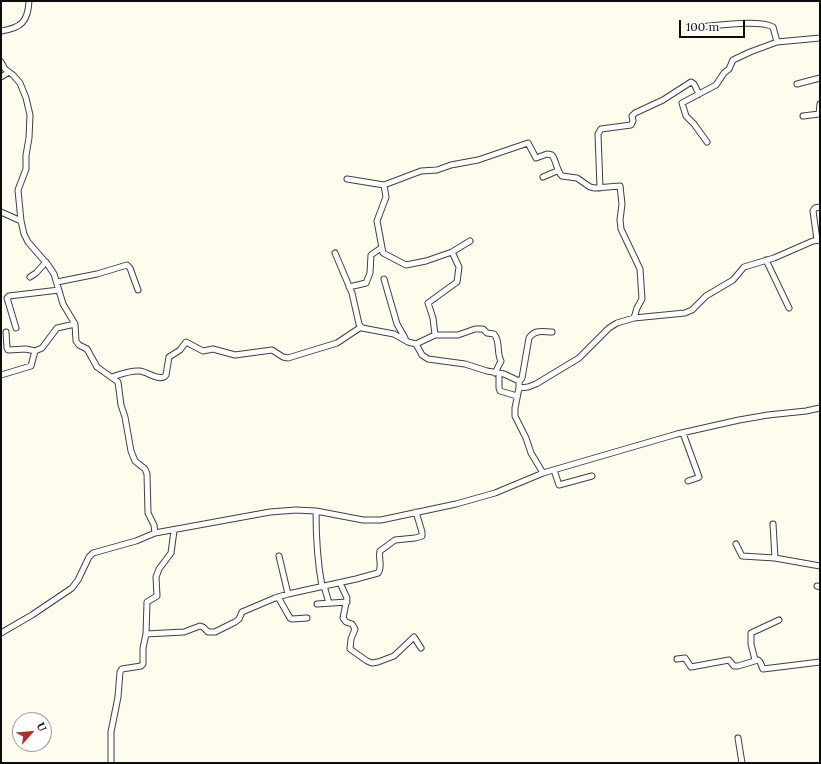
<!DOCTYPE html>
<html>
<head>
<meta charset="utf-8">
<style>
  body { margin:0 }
  #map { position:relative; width:821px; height:764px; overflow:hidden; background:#fefcec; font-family:Lora,serif }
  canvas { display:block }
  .frame { position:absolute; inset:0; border:2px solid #0c0c0c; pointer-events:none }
  .north { position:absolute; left:12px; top:712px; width:40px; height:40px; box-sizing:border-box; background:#fff; border:1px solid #9e9e9e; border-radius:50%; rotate:63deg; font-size:11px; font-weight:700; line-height:16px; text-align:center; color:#0c0c0c }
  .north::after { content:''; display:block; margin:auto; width:14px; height:18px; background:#b72e29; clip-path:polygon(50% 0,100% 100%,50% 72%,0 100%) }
  .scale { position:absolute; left:679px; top:20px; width:66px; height:18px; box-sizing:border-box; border:2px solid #0c0c0c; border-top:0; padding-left:5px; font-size:12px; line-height:14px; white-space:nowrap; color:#0c0c0c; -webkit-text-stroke:3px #fff; paint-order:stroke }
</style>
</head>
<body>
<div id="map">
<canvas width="821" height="764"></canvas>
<div class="frame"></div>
<div class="north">U</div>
<div class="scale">100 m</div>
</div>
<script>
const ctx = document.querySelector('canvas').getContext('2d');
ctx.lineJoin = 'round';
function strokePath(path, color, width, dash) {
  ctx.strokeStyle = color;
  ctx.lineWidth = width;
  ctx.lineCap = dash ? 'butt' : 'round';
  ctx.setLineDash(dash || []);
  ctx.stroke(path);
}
const minor = new Path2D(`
  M697,27C715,26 759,19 773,27L777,42
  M1,31C21,28 28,22 29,1
  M1,62L5,69L9,72
  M1,77L9,72L13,75L20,83L26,98L30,115L29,138L26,155V169L18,190L21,221L24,234L28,242L48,265L54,274L63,304L75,324L76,341L79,345L87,349L97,367L118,382L121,405L125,417L131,451L135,461L145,469L147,474L148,513L154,525L155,533
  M797,84L820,78
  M803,116L819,114L820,104
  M707,142L694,124L686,116L682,103L716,85L724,73L729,69L733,60L750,52L777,42L820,38
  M543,177L557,171
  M347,179L384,185L421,171L437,170L451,165L478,160L528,143L536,158L547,154L552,155C557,162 556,170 562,176L577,178L590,187L595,188L620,186L622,204L620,220L621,229L640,269L642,299L637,308L634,318
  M384,185L386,197L377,221L383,253L406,265L426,261L452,252
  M600,188L598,134L601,129L631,125L633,121L632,116L635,113L663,100L691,82L694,84L699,94
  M1,212L21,221
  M817,240L813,211L815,208L820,207
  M335,253L352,293L359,324L362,328L394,334L408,342L416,344L422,355L428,359L465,364L487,371L504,374L519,381V388L515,408V416L526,438L531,453L543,473
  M766,260L789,308
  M30,277L36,273L46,262
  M384,279L397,324L405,338
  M57,282L97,274L127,265L130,268L138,290
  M349,287L366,283L370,273L371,255L381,248
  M16,328L7,298L9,296L59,290
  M6,332L7,348L8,350L26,349L35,351L42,348L57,328L75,324
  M435,335L433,318L428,303L457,282L459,267L452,252L470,241
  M416,344L435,335H458L475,329H483L487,333L494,334C501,342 496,352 501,361L495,373
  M499,373V388L500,391L517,396
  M1,375L31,366L35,351
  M112,377C121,374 130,370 140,371C148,372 156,380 164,377L166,375L169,357L180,350L186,342L203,351L213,349L235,355L272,350L283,357L288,358L337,343L361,327
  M519,382L522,378L529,338C535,329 543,332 552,332
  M519,388L528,387L536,384L579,358L609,328L617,323L634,318L685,313L692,310L706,296L733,280L744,267L774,258L813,241L820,240
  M683,433L699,477L697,478L688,481
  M554,470L559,485L592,476
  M316,511C316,537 317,560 322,586
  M773,524L775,558L820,566
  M736,544L742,556L775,558
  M279,556L288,594
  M340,583L347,598L343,618L346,622L352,624L355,629L351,639L350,649L367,661L372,663L378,662L394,656L414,637L421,648
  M324,586L329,603
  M817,586L820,587
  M278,597L290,618L292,619L307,618
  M317,604L347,602
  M1,633L32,615L72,588L78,580L89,557L93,553L136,541L155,533L270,512L296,510L316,511L363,520H381L456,504L495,493L543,473L677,434L739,420L768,415L806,411L820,408
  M146,634L184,632L200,626L203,627L208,632H215L235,622L239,619L242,612L275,598L288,594L356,579L378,573C383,567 378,558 380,551L395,540L415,538L422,536V532L416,512
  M677,659L685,658L691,667L729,660L734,666H738L758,660L760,662L763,669L820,662
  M755,660L751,644V633L779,620
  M738,738L742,763
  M111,763V732L118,697L120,672L122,669L141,666L143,664V648L146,634L147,602L157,596L156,577L159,569L171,553L174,531`);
strokePath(minor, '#3f3f3f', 7);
strokePath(minor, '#fff', 5);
</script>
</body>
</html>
